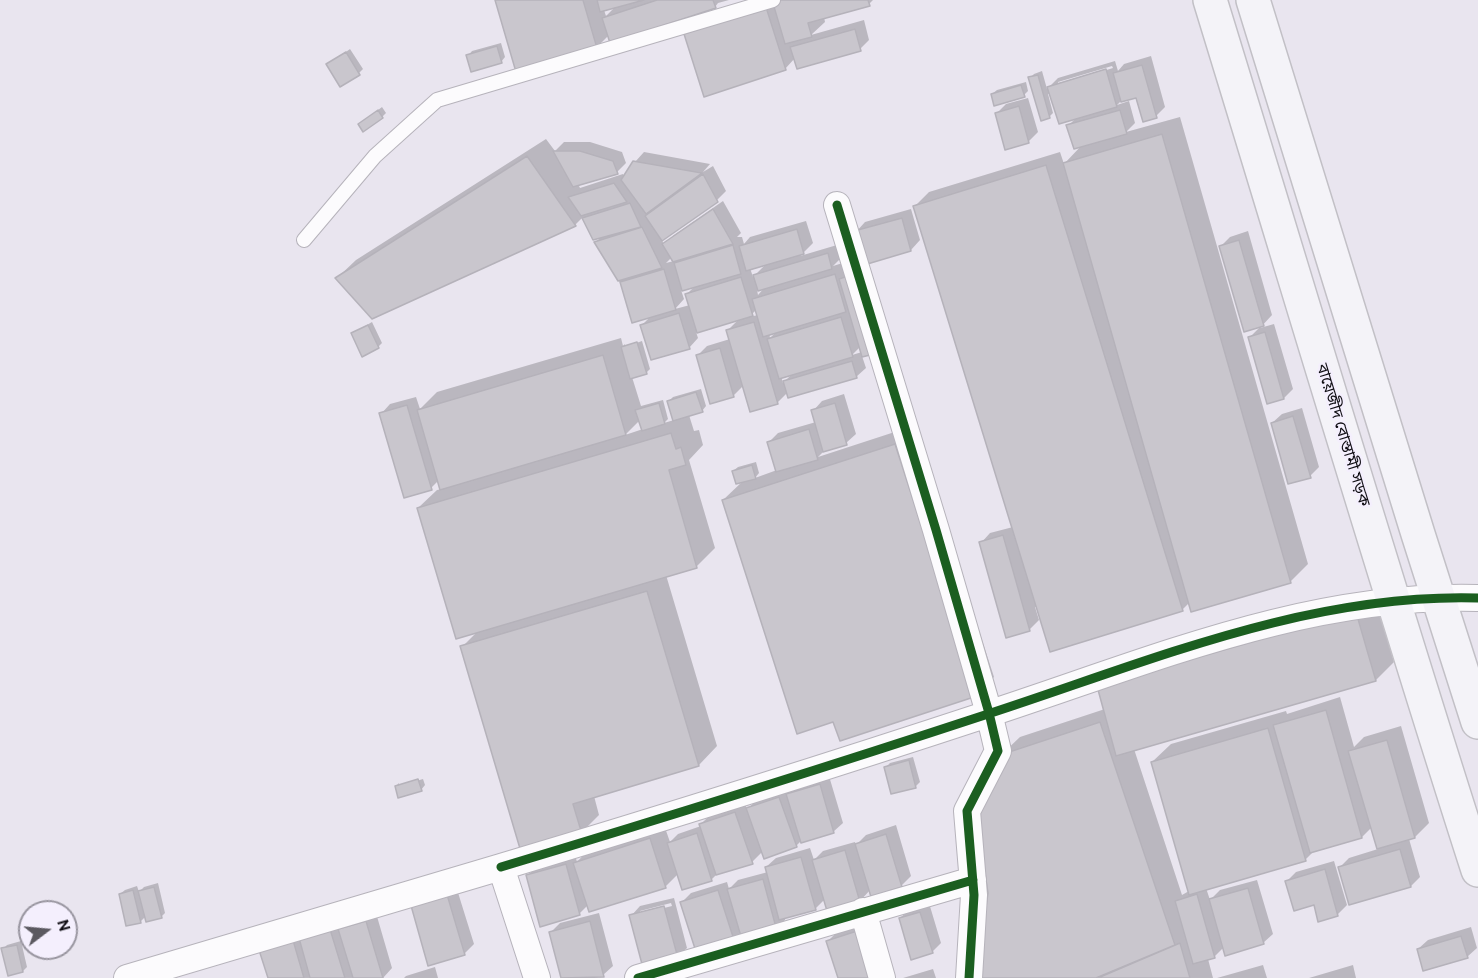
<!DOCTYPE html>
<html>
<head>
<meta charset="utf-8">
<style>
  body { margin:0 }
  #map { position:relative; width:1478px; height:978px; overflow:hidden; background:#e9e5ef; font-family:Cabin,sans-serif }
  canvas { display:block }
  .north { position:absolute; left:18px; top:900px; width:60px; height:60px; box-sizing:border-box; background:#f4effd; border:2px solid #98959f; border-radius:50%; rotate:74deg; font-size:16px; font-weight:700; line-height:24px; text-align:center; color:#0f0d13 }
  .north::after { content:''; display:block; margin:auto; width:21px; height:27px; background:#5b5960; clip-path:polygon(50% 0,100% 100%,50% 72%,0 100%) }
</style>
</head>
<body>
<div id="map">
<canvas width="1478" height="978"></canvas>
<div class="north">N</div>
</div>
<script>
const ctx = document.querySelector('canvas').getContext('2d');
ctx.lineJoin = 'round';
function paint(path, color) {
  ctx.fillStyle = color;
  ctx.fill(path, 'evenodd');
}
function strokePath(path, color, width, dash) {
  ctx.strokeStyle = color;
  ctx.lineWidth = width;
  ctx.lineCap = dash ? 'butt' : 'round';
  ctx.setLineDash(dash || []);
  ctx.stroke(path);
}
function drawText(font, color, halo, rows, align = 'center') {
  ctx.font = font + ' Cabin,"Noto Sans Bengali",sans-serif';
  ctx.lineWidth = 5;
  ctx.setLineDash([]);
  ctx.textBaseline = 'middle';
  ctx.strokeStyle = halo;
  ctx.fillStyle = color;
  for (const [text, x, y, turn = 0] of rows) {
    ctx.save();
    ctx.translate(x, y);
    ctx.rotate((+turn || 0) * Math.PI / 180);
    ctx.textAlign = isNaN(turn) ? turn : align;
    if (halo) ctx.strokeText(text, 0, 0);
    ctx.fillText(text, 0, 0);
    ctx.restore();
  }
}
const shadow = new Path2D(`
  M496,0H729L718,3L715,7L609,35L597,47ZM616,6L606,16L604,10Z
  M762,0H873L869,4L824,17L825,22L811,35L864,20L869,40L860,49L795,58L785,69L685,34L699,20Z
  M501,43L505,57L501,62L468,56L472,51Z
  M350,49L363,69L359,73L328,65Z
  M1151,56L1165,107L1156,116L1137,96L1122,100L1117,105L1129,101L1135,123L1126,132L1180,117L1308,564L1290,582L1190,602L1182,610L1038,606L1035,607L1039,620L1029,630L981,543L990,533L1013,527L915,206L929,192L1060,152L1064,164L1082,145L1068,126L1076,118L1051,93L1048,94L1053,113L1049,117L1030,78L1034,74L1042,71L1047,89L1058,78L1115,61L1118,71L1124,64ZM1112,66L1113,68L1058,85V82Z
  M1026,82L1028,91L1024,95L992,94L997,90Z
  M1028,98L1038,132L1028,142L997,113L1006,104Z
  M382,107L386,113L382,117L360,124Z
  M546,139L555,151L564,142H590L622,152L626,163L617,172L578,184L580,188L623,174L625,177L635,162L644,152L710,164L703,172L713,166L726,191L717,200L662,240L664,245L674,235L723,201L741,233L737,237H742L744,244L750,237L806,221L813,243L800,256L837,245L841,258L833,266L849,261L852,270L860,267L883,343L873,353L862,356L866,368L856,377L789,396L788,392L777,403L751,410L744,385L734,395L711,402L697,356L707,346L730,339L728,330L739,319L696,332L698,338L689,348L652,358L642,325L651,316L633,321L622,283L627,277L619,279L596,242L602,236L593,239L583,217L575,225L372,317L337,278L356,260ZM672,257L674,261L666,263ZM767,263L753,277L750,268ZM695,286L687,294L690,305L675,309L684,299L681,290ZM765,287L758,295L757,290ZM756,310L758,315L749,317ZM777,331L770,338L769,333ZM860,347L862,352L852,355ZM793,373L783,383L781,376Z
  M911,209L920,240L911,250L856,232L865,222Z
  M1248,231L1272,315L1260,328L1274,324L1293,389L1284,398L1249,338L1262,325L1221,246L1230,237Z
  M372,322L382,343L378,347L353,333Z
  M621,338L623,346L625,344V347L642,341L650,369L646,373L632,377L641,406L663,400L668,419L664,423L674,420L669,401L673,397L701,389L706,406L702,411L689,415L694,431L699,430L703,445L689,460L715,548L697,566L666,575L717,746L699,765L594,796L599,815L581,833L462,647L478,631L418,508L437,490L442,489L439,480L431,488L381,414L390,404L416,397L420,409L437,392ZM640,420L643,429L625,435Z
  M844,394L856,434L846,443L825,450L818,457L913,426L994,677L976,695L834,720L723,500L743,481L733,471L738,467L756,462L759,473L755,478L777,470L769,442L778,433L816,422L813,411L822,401Z
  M1302,408L1319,467L1310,476L1272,423L1282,414Z
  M1375,594L1394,662L1376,680L1134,749L1182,895L1189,891L1152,762L1171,744L1286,711L1287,714L1340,697L1354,747L1364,737L1401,726L1429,823L1415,837L1409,839L1420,877L1411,886L1340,867L1349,858L1378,849L1372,827L1362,837L1314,851L1305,860L1206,888L1210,900L1220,890L1257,880L1273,934L1263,943L1224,947L1214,957L1208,959L1213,978H978L990,893L1001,755L1020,737L1105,709L1098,687Z
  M913,757L920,782L916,786L892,793L885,768L890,763Z
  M829,776L843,823L833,832L800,842L796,846L763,851L752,862L718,873L711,880L678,874L665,887L588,905L580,913L527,876L537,866L575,855L577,862L589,849L664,825L670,842L678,834L701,826V824L710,815L745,803L747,810L757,799L789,788L790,792L797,785Z
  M423,779L425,785L421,790L396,786L399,783V786Z
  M896,825L911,876L902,885L872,895L871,889L860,901L825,899L815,909L785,917V920L776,929L735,945L682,902L691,893L727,882L729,889L738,880L768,872L766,867L776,858L810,848L814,860L823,851L855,842L856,845L866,835Z
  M1334,861L1347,905L1337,915L1315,904L1287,881L1296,872Z
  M158,883L165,913L161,917L146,916L141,921L120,894L125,890L137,886L139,892L144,887Z
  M455,883L474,944L464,954L421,893Z
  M674,898L687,948L677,957L631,916L640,906ZM671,903L672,906L640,914V911Z
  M929,903L941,943L932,952L900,918L910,909Z
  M376,913L392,968L383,978H269L261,951L340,920L342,928L350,920Z
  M599,913L613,966L603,975L593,978H563L551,932L560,923Z
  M870,922L839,978L828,941L837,932Z
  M1471,927L1477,948L1467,957L1418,949L1428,940Z
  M21,941L27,967L23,971L3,949L7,945Z
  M1263,965L1267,978H1217Z
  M1353,965L1356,978H1309Z
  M435,967L438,978H404L406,976Z
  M933,969L936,978H903Z`);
const building = new Path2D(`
  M495,0H583L597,48L516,72Z
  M597,0H644L600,12Z
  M657,0H713L716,8L610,43L602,18Z
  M772,0H868L870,6L808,23L812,37L785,44Z
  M766,7L786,70L704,97L684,34Z
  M855,29L861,51L797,69L790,47Z
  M497,46L502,63L471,72L466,55Z
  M346,52L360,75L340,87L326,64Z
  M1142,65L1157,118L1143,122L1136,98L1121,102L1113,73Z
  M1106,69L1117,107L1059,124L1047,87Z
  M1038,75L1050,118L1041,121L1028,77Z
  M1021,85L1025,97L994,106L991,94Z
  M1019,106L1029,143L1005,150L995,113Z
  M378,110L383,118L363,132L358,124Z
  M1120,110L1127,134L1074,149L1066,125Z
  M1162,134L1291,583L1191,612L1063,163Z
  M553,151H580L613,161L618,174L573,187Z
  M527,156L576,226L372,319L335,278Z
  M633,161L702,173L646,214L621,180Z
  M1046,165L1183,611L1050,652L913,206Z
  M703,174L718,202L662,241L645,216Z
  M614,183L627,202L581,216L568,197Z
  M630,203L641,227L593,240L582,218Z
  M713,209L733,244L673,262L662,244Z
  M902,218L911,251L864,265L854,231Z
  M642,227L662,268L618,281L594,242Z
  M797,229L804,254L746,271L739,246Z
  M1239,240L1264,326L1244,332L1219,246Z
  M733,245L741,274L682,291L674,263Z
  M828,253L832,269L758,291L753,275Z
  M664,269L676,310L632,323L620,282Z
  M835,274L846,312L763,337L752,299Z
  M851,275L874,354L862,357L839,279Z
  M741,277L753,316L697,333L685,294Z
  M679,313L690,349L651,360L640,325Z
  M841,317L853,357L779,379L767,339Z
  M754,322L778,404L750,412L726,330Z
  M368,325L379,348L362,357L351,333Z
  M1265,332L1284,399L1267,404L1248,337Z
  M637,342L647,374L630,379L621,347Z
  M720,348L734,397L710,404L696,355Z
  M603,355L626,435L440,490L417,410Z
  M852,361L857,378L788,398L783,381Z
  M696,392L703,412L673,421L667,401Z
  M659,403L665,424L642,431L635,410Z
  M835,403L847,445L823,452L811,410Z
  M407,405L432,490L404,498L379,413Z
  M1293,416L1311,478L1288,484L1271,423Z
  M809,429L818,460L776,472L767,442Z
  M671,433L676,449L681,447L686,465L669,470L697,568L456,639L417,508Z
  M895,444L977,696L840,741L833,722L797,734L722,500Z
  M752,465L756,479L736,484L732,471Z
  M1003,535L1030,631L1006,638L979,542Z
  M647,591L699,766L573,804L582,834L521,852L460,646Z
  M1356,612L1376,681L1116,756L1097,686Z
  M1326,710L1362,838L1310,853L1273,725Z
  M1100,722L1175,945L1096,978H976L988,893L975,806L1000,755Z
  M1268,728L1306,861L1189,895L1151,762Z
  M1387,740L1415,838L1377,849L1348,751Z
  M909,760L916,788L891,794L884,767Z
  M418,779L422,791L398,798L395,786Z
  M820,784L834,833L801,843L786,794Z
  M779,797L797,847L764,859L746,808Z
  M735,812L753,864L716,875L699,824Z
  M697,833L712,881L682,890L667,843Z
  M886,834L902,887L871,897L855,844Z
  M650,838L666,888L589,912L573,863Z
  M1400,849L1411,887L1349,905L1338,867Z
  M845,850L860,902L827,911L812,860Z
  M801,857L816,910L779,920L765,867Z
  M566,864L580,915L540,927L526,875Z
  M1325,869L1338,916L1318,922L1314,905L1294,911L1285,881Z
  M763,879L777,931L742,940L727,889Z
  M154,887L162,918L146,922L138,891Z
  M1248,888L1264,944L1225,956L1209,899Z
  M133,890L141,923L126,926L119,894Z
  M718,890L736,946L698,958L680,902Z
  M446,891L465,955L428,966L410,902Z
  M1197,894L1215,958L1193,964L1175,901Z
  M664,906L678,958L643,968L629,915Z
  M920,912L933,953L911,960L899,918Z
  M366,921L383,978H353L338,929Z
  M590,921L604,977L561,978L549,932Z
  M330,929L345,978H310L299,938Z
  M860,930L875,978H838L826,941Z
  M1461,936L1468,958L1423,971L1417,949Z
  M293,940L304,978H268L259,950Z
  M1180,943L1190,978H1098Z
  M17,945L23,972L8,976L1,948Z`);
const lane = new Path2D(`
  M304,240L375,156L437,100L773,0`);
const street = new Path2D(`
  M837,205L936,530L989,713L998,751L967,811L974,895L969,978
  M501,867C664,818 827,767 988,714C1148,662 1307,593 1478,598
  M863,911L882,978
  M127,978L501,867L537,978
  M638,978L973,880`);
const primary = new Path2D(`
  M1210,0C1299,290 1385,581 1478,870
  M1253,0L1418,534L1478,722`);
const cycleway = new Path2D(`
  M837,205L936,530L989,713L998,751L967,811L974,895L969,978
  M501,867C664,818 827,767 988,714C1148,662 1307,593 1478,598
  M638,978L973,880`);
const streetNames = [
  ["বায়েজীদ বোস্তামী সড়ক",1343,435,73]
];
paint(shadow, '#0003');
paint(building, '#c9c6cd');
strokePath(building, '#b5b2ba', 1.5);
strokePath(lane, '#b6b3bb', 16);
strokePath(street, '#b6b3bb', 28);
strokePath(primary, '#c2c0c6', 36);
strokePath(lane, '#fcfbfd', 14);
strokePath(street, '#fcfbfd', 26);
strokePath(primary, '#f4f3f8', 33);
strokePath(cycleway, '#1b5e20', 9);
drawText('16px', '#0f0d13', '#f4effd', streetNames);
</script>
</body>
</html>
